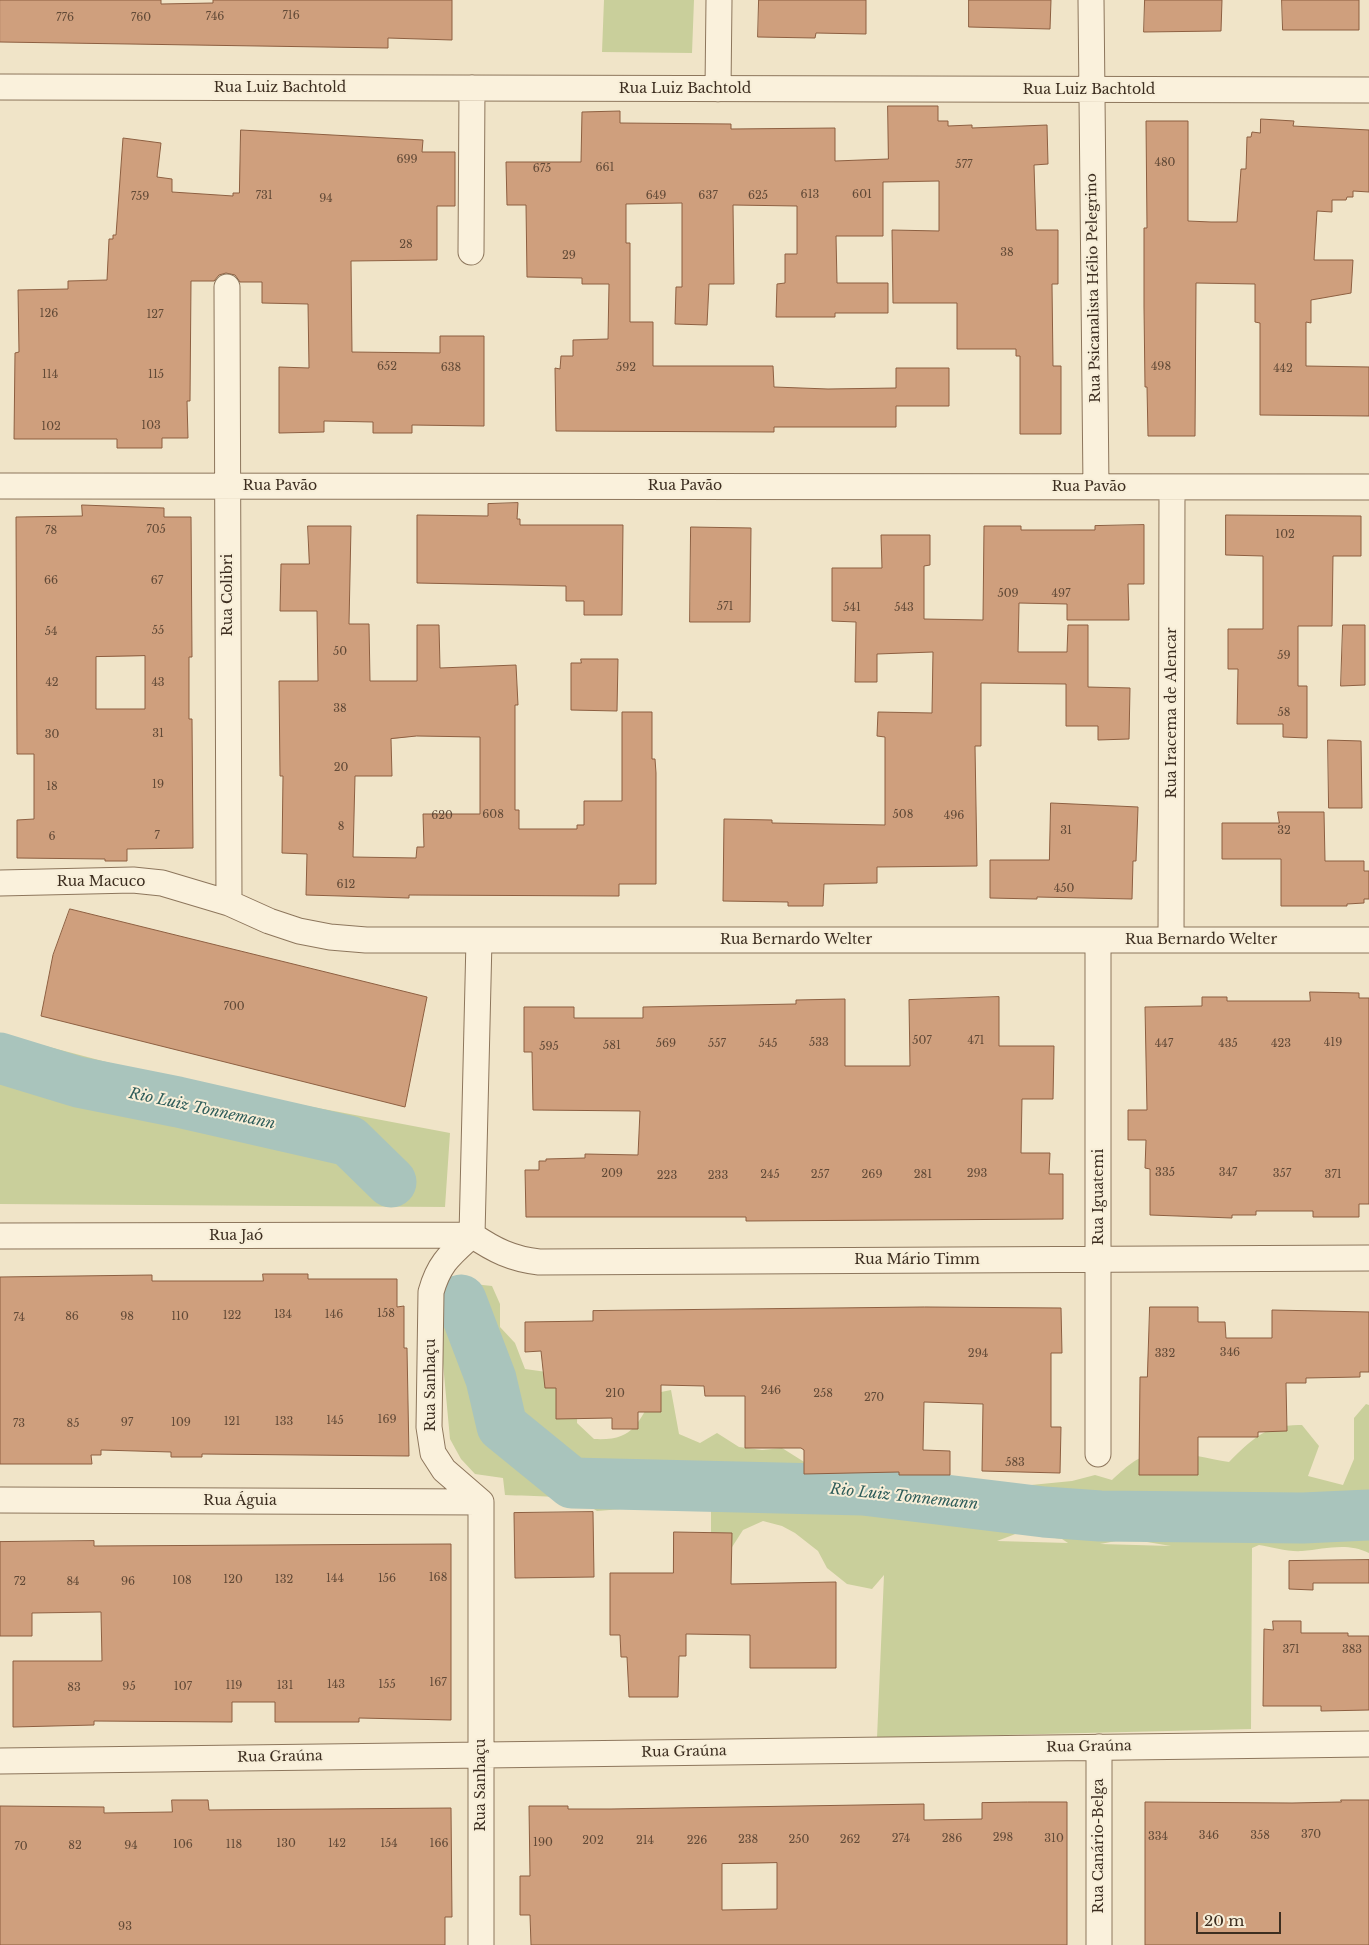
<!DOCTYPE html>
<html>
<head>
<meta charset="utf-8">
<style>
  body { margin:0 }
  #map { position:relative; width:1369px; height:1945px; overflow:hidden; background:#f0e4c8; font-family:"Libre Baskerville",serif }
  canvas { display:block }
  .scale { position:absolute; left:1196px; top:1912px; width:85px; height:22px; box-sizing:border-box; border:2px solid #3d2e20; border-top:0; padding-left:6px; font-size:15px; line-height:18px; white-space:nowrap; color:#3d2e20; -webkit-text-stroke:4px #f7eed8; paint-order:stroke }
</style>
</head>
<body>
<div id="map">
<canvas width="1369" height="1945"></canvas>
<div class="scale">20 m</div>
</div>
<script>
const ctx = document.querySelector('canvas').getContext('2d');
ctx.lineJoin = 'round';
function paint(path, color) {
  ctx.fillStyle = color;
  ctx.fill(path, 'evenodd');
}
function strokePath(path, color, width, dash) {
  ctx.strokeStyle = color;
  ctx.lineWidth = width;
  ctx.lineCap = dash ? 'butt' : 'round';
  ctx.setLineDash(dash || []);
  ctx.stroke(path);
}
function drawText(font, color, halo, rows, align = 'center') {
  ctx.font = font + ' "Libre Baskerville",serif';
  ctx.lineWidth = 4;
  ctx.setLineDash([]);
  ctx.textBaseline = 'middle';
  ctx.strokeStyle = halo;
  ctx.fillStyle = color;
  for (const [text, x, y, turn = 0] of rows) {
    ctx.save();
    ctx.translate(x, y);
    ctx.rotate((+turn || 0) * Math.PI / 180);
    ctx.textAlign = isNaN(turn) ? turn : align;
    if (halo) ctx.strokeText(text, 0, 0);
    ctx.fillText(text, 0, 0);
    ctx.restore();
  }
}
const green = new Path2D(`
  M604,0H694L692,53L602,52Z
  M0,1034L186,1083L450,1133L445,1207L0,1204Z
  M474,1284L492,1286L500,1304V1327L515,1343L525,1369L561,1374L578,1388L577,1423L594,1439C635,1441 636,1424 656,1393L671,1390L679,1434L700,1443L717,1433L739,1447L762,1450L782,1448L809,1465L944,1473L962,1489L999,1490L1031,1485L1072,1481L1095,1475L1112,1480C1123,1470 1138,1455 1155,1453C1179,1451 1206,1458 1229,1462C1253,1438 1267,1424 1302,1425L1319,1446L1308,1476L1343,1485L1354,1459V1418L1366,1404L1369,1405V1511L1249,1509L1186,1512L1009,1506C1070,1526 1130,1524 1194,1525C1252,1525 1311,1525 1369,1522V1553C1347,1542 1325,1549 1302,1551C1288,1552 1272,1547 1259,1545L1252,1548L1251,1729L877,1738L884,1575L872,1589L847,1584L827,1568L818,1551L795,1533L782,1526L763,1521L743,1530L725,1558L711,1548V1511L672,1505L597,1511C573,1493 534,1497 505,1495L503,1478L475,1474L461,1459L450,1439L440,1331L441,1298L450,1288L459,1328L481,1363L483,1384L481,1409L506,1446L537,1463L560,1486L585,1498L644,1483L622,1478L603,1482L580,1479L537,1442L520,1436L508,1411L490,1343L474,1315L462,1285ZM697,1481L850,1486L894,1492L794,1497L744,1493L691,1495L647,1484ZM1018,1533L1062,1539L1068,1543L997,1541ZM1116,1541H1141L1171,1546L1100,1544Z`);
const river = new Path2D(`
  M0,1058L78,1082L178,1102L349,1141L391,1182
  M461,1300L491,1379L502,1426L572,1483L863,1490L1044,1512L1100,1516L1303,1518L1369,1515`);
const building = new Path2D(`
  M0,0H161V4L213,3V0H452V40L388,38V48L0,42Z
  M759,0H866V34L816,33L815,38L758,37Z
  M969,0H1051L1050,29L969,27Z
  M1145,0H1222L1221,31L1144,32Z
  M1282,0H1359V30H1283Z
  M888,106H938V121H948V126L972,125V128L1047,125L1048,164L1034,165L1036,230H1058V284H1052L1053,366H1061V434H1020V356H1016V349H957V303H893L892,230L939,231V181L883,182V236H836L837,283H888V313H835V317H776L777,284L785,283V254H797V206L733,205L734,284H709L707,325L675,324L676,287H682V203L626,204V243H630V322H653V366H773L774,387L828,389L896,388V368H949V406H896V427H774V432L556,431L555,368L560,369L561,356H573V340L608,339L609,284H582V278L527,277L526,205H507L506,162H581L582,112L620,111V123L731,124V129L835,128V161L888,159Z
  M1261,119L1294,121L1293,126L1369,130V192L1353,191V197H1347L1346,200H1332V212L1317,211L1314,260H1353L1351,293L1311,300V323L1306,322V366L1369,367V416L1260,415V323L1255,322V284L1196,283L1195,436H1148L1147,387H1145L1144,307V228H1147L1146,121H1188V221L1211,222H1237L1241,169H1246L1247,137H1251L1252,132L1260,133Z
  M241,130L423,140L422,152H455V206H437V260L351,261L352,352L440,353V336H484V426L412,425V433H373V422L324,421V432L279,433V367L309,368L308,304L262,303V282H240L235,275L226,273L219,275L214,281H191L190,401H187L188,438H162V448H117V439H14L15,353L19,352L18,290L68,289V281L107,280L109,239H113V235H116L123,138L161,143L157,177L172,179V192L233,196V193H239Z
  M518,503L517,519H520V525H623L622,615H584V601H566V586L417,583V515L488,516V504Z
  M82,505L164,508V517H191L192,657H189V719H192L193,848L127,849V861H105V859L17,858V820L34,819V754H17L16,517L82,516ZM145,656V709H96V657Z
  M1226,515L1361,516V556H1333L1332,626H1298V686H1307V738L1283,737V724H1237L1238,669H1228V629H1263V556L1226,555Z
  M1144,525V584H1128L1129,620H1067V604L1019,603L1018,652H1067L1068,625H1088V687L1130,688L1129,739L1098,740V726H1066V684L981,683V746H975L977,866L877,867V883L824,884L823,906H788V902L723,901L724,819L772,820V823L885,825V737L877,736L878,712L932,713L933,652L877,654V682H855L856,622L832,621V568H882L881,535H930V565L924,566V619L983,620L984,526H1021V530H1095V526Z
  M308,526H351L349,624H369L370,681H417V625H439L440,668L516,665L518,705H515V810H519V829H577V825H584V801H622V712H652V759H655L656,773V884H619V896L409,895V898L306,895L307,854L282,853L283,776H280L279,681H318L317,611H280L281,564H309ZM417,736L480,737V814H423L424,847H417L416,858L353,857L355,776H392L391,739Z
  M691,527L751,528L750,622H690Z
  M1343,625H1365V685L1341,686Z
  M581,659H618L617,711L571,710V663H581Z
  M1328,740L1361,741L1362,808H1329Z
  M1051,803L1138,807L1136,861H1133L1132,899L1037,897V899L990,898V860H1049Z
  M1278,812H1324L1325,861H1364V871H1369V899H1364V903L1347,904V906H1281V859H1222V823H1279Z
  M70,909L427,997L405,1107L41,1016L53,955Z
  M1310,992L1359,993V998H1369V1204H1359V1217H1313V1211H1256V1215H1232V1218L1150,1215V1169L1145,1168L1146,1140H1128V1110H1147L1145,1007L1202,1006V997H1227V1001H1310Z
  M999,997V1046H1054L1053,1099H1022L1021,1153H1050L1049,1174H1063V1219L746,1221V1217H526L525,1170H539V1161H546V1159L585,1158V1154L638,1155L640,1111L533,1110L532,1052H524V1007H574V1018H643V1007L796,1004V1000L845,999V1066H910L909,1000Z
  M263,1274H308V1279H397V1307L404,1306V1348H407L409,1456L202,1454V1457H171V1452L101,1450V1455H91L92,1464H0V1277L152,1275V1281H263Z
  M925,1307L1061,1308L1062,1353H1051V1427H1061L1060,1473L982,1471L983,1404L924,1402L923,1450L950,1451V1475H899V1472L804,1474V1450L801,1448H745V1396H705L704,1386L661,1385V1412H638V1429H612V1418L556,1419V1388H545L541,1351L525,1352V1322L593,1321V1311Z
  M1150,1307H1198V1322H1225L1226,1338H1272V1310L1369,1312V1372H1360V1377L1306,1378V1383H1286L1287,1431L1258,1432V1437H1198V1475H1139L1140,1377H1147Z
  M593,1512L594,1577L515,1578L514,1513Z
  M674,1532L732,1533L731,1584L836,1582V1668H750V1635L686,1634V1656H679L678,1697H629L627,1657H621L620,1635H610V1573H673Z
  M94,1541V1546L451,1544V1720L359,1718V1722H275V1702H232V1722L94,1721V1725L13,1727V1661H102L101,1612L32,1613V1636H0V1542Z
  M1369,1560V1583H1313V1590L1289,1589V1561Z
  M1273,1621H1301V1633H1348V1636H1369V1710L1321,1711V1706H1263L1264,1629L1273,1630Z
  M172,1800H208L209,1810L451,1808L452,1917H445V1945H0V1806L104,1807V1813L172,1812Z
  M1341,1800H1369V1945H1145V1802L1292,1803L1341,1802Z
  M1028,1802H1067V1945H531L530,1915H520V1876H530L529,1806H568V1809H611L924,1804V1820L982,1819V1803ZM777,1863V1909L722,1910V1864Z`);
const street = new Path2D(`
  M1091,0L1096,487
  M0,87L1369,90
  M718,89L719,0
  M471,252L472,88
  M227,287L229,903
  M0,486L1369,487
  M0,883L133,880L162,883L229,903L269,921L299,931L330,937L366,940H1369
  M479,940L472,1235C450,1255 439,1263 431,1292L429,1427L433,1453L444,1470L481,1502V1945
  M1098,940V1454
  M1171,940L1172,487
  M0,1236L472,1235C494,1250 512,1259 539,1262L1369,1258
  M0,1500L481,1502
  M1099,1747V1945
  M0,1761L1369,1744`);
const numberNames = [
  ["716",291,16],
  ["746",215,17],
  ["776",65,18],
  ["760",141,18],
  ["699",407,160],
  ["480",1165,163],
  ["577",964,165],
  ["661",605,168],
  ["675",542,169],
  ["613",810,195],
  ["601",862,195],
  ["731",264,196],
  ["649",656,196],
  ["637",708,196],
  ["625",758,196],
  ["759",140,197],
  ["94",326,199],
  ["28",406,245],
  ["38",1007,253],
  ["29",569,256],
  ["126",49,314],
  ["127",155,315],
  ["652",387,367],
  ["498",1161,367],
  ["638",451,368],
  ["592",626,368],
  ["442",1283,369],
  ["114",50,375],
  ["115",156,375],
  ["103",151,426],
  ["102",51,427],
  ["705",156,530],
  ["78",51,531],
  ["102",1285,535],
  ["66",51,581],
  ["67",157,581],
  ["509",1008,594],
  ["497",1061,594],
  ["571",725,607],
  ["541",852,608],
  ["543",904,608],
  ["55",158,631],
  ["54",51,632],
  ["50",340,652],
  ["59",1284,656],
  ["42",52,683],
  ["43",158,683],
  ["38",340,709],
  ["58",1284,713],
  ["31",158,734],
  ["30",52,735],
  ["20",341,768],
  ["19",158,785],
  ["18",52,787],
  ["608",493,815],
  ["508",903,815],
  ["620",442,816],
  ["496",954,816],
  ["8",341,827],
  ["31",1066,831],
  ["32",1284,831],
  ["7",157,836],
  ["6",52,837],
  ["612",346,885],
  ["450",1064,889],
  ["700",234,1007],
  ["507",922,1041],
  ["471",976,1041],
  ["533",819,1043],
  ["419",1333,1043],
  ["569",666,1044],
  ["557",717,1044],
  ["545",768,1044],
  ["447",1164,1044],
  ["435",1228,1044],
  ["423",1281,1044],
  ["581",612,1046],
  ["595",549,1047],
  ["335",1165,1173],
  ["347",1228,1173],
  ["209",612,1174],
  ["293",977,1174],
  ["357",1282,1174],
  ["245",770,1175],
  ["257",820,1175],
  ["269",872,1175],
  ["281",923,1175],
  ["371",1333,1175],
  ["223",667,1176],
  ["233",718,1176],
  ["158",386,1314],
  ["134",283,1315],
  ["146",334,1315],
  ["122",232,1316],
  ["86",72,1317],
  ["98",127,1317],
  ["110",180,1317],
  ["74",19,1318],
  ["346",1230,1353],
  ["294",978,1354],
  ["332",1165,1354],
  ["246",771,1391],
  ["210",615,1394],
  ["258",823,1394],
  ["270",874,1398],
  ["169",387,1420],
  ["145",335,1421],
  ["121",232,1422],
  ["133",284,1422],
  ["97",127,1423],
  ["109",181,1423],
  ["73",19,1424],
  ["85",73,1424],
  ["583",1015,1463],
  ["168",438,1578],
  ["144",335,1579],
  ["156",387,1579],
  ["120",233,1580],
  ["132",284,1580],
  ["108",182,1581],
  ["72",20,1582],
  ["84",73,1582],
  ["96",128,1582],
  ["371",1291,1650],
  ["383",1352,1650],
  ["167",438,1683],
  ["143",336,1685],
  ["155",387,1685],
  ["119",234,1686],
  ["131",285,1686],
  ["95",129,1687],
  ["107",183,1687],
  ["83",74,1688],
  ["370",1311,1835],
  ["346",1209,1836],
  ["358",1260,1836],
  ["334",1158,1837],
  ["298",1003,1838],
  ["274",901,1839],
  ["286",952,1839],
  ["310",1054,1839],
  ["238",748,1840],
  ["250",799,1840],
  ["262",850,1840],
  ["202",593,1841],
  ["214",645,1841],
  ["226",697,1841],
  ["190",543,1843],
  ["130",286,1844],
  ["142",337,1844],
  ["154",389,1844],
  ["166",439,1844],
  ["106",183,1845],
  ["118",234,1845],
  ["82",75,1846],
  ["94",131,1846],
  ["70",21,1847],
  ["93",125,1927]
];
const streetNames = [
  ["Rua Luiz Bachtold",280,88],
  ["Rua Luiz Bachtold",685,89],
  ["Rua Luiz Bachtold",1089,90],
  ["Rua Psicanalista Hélio Pelegrino",1094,288,-91],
  ["Rua Pavão",280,486],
  ["Rua Pavão",685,486],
  ["Rua Pavão",1089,487],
  ["Rua Colibri",228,595,-90],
  ["Rua Iracema de Alencar",1172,713,-90],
  ["Rua Macuco",101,882],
  ["Rua Bernardo Welter",796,940],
  ["Rua Bernardo Welter",1201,940],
  ["Rua Iguatemi",1099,1197,-90],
  ["Rua Jaó",236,1236],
  ["Rua Mário Timm",917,1260],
  ["Rua Sanhaçu",431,1385,-90],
  ["Rua Águia",240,1501],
  ["Rua Graúna",1089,1747,-1],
  ["Rua Graúna",684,1752,-1],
  ["Rua Graúna",280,1757,-1],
  ["Rua Sanhaçu",481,1785,-90],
  ["Rua Canário-Belga",1099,1846,-90]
];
const waterNames = [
  ["Rio Luiz Tonnemann",202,1109,12],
  ["Rio Luiz Tonnemann",904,1497,6]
];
paint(green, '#c9cf9b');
strokePath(river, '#a9c4bc', 51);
paint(building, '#cf9f7d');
strokePath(building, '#8d5f41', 1);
strokePath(street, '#8d765c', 27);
strokePath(street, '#faf1dc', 25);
drawText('11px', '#624a37', null, numberNames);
drawText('14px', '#3d2e20', '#f7eed8', streetNames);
drawText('italic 15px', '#2f5d5a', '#f7eed8', waterNames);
</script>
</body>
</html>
